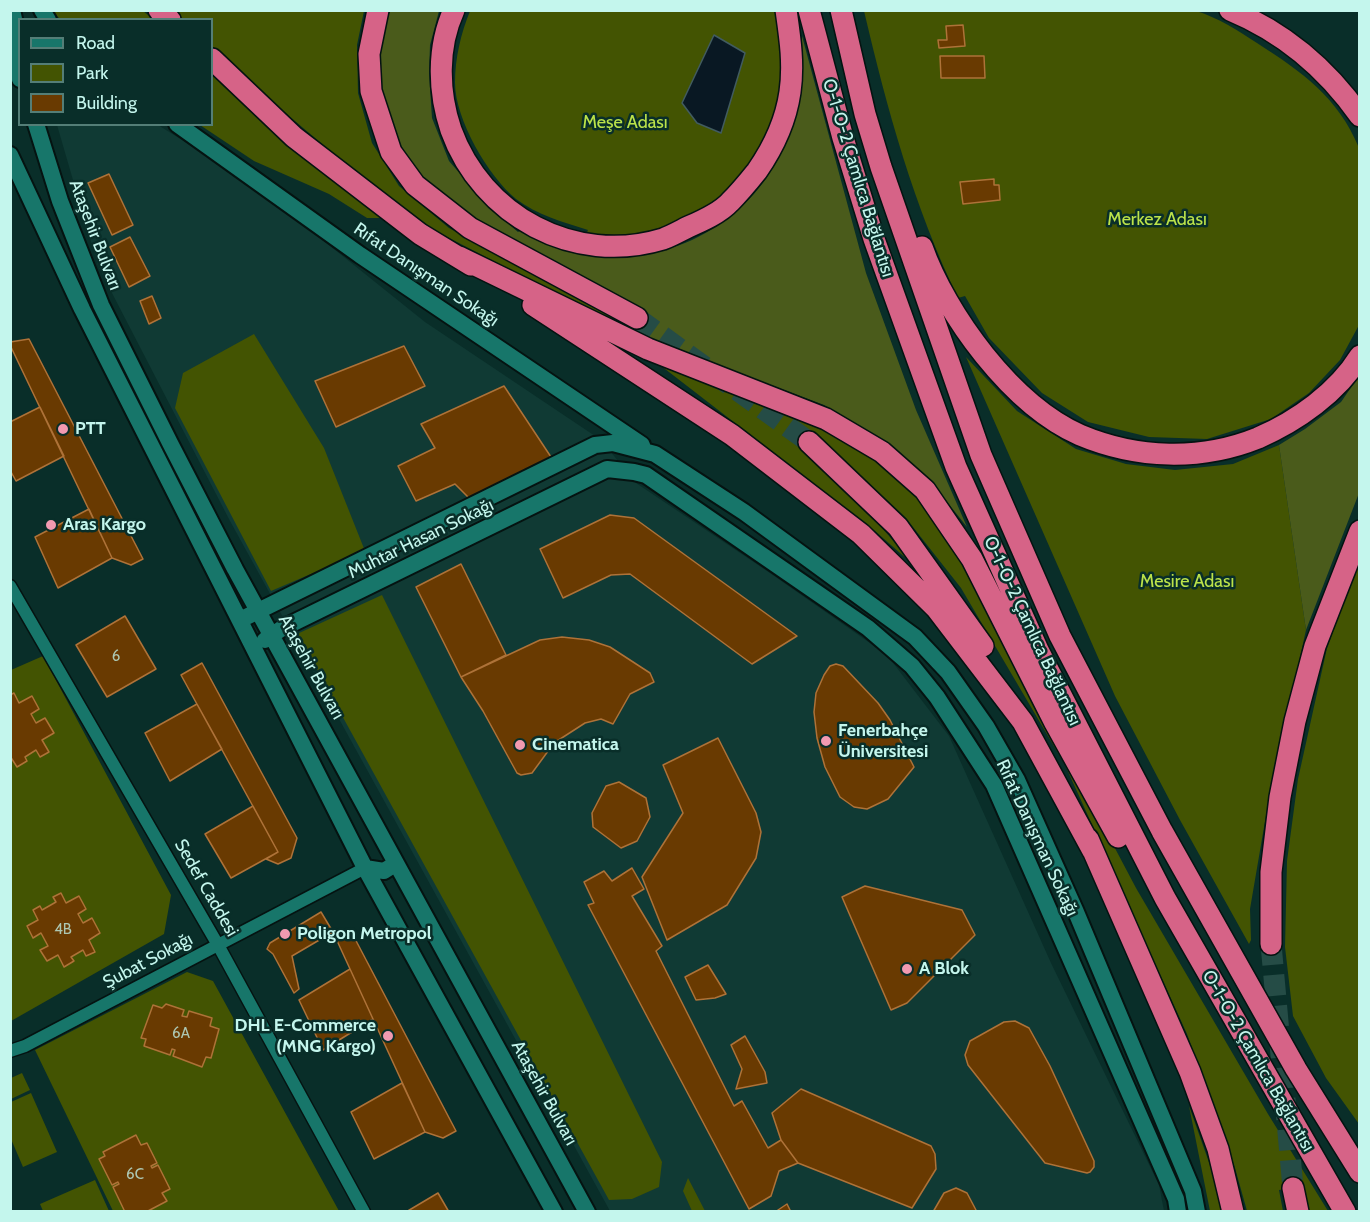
<!DOCTYPE html>
<html>
<head>
<meta charset="utf-8">
<style>
  body { margin:0 }
  #map { position:relative; width:1370px; height:1222px; overflow:hidden; background:#092e29; font-family:Cabin,sans-serif }
  canvas { display:block }
  .frame { position:absolute; inset:0; border:12px solid #c4f6ed; pointer-events:none }
  .legend { position:absolute; left:18px; top:18px; width:195px; height:108px; box-sizing:border-box; background:#092e29; border:2px solid #547e77; margin:0; padding:8px 10px; list-style:none; font-size:18px; color:#c4f6ed }
  .legend li { display:flex; align-items:center; gap:12px; height:30px }
  .legend b { width:30px; border:2px solid #547e77 }
</style>
</head>
<body>
<div id="map">
<canvas width="1370" height="1222"></canvas>
<div class="frame"></div>
<ul class="legend">
<li><b style="height:8px;background:#17766a"></b>Road</li>
<li><b style="height:16px;background:#435402"></b>Park</li>
<li><b style="height:16px;background:#693a01"></b>Building</li>
</ul>
</div>
<script>
const ctx = document.querySelector('canvas').getContext('2d');
ctx.lineJoin = 'round';
function paint(path, color) {
  ctx.fillStyle = color;
  ctx.fill(path, 'evenodd');
}
function strokePath(path, color, width, dash) {
  ctx.strokeStyle = color;
  ctx.lineWidth = width;
  ctx.lineCap = dash ? 'butt' : 'round';
  ctx.setLineDash(dash || []);
  ctx.stroke(path);
}
function drawText(font, color, halo, rows, align = 'center') {
  ctx.font = font + ' Cabin,sans-serif';
  ctx.lineWidth = 5;
  ctx.setLineDash([]);
  ctx.textBaseline = 'middle';
  ctx.strokeStyle = halo;
  ctx.fillStyle = color;
  for (const [text, x, y, turn = 0] of rows) {
    ctx.save();
    ctx.translate(x, y);
    ctx.rotate((+turn || 0) * Math.PI / 180);
    ctx.textAlign = isNaN(turn) ? turn : align;
    if (halo) ctx.strokeText(text, 0, 0);
    ctx.fillText(text, 0, 0);
    ctx.restore();
  }
}
const built = new Path2D(`
  M57,125H158L214,160L284,209L425,322L601,440L636,483L770,573L887,655L949,736L1051,963L1159,1185L1164,1211H610L230,521L98,266Z`);
const green = new Path2D(`
  M52,11H143L153,19H60Z
  M174,11H364L357,45L358,93L372,143L399,186L449,228L632,326L630,332L430,228L347,165L264,95L212,46V20L183,19Z
  M470,11H778C779,28 783,48 782,66C779,133 748,187 687,217C672,225 658,232 640,235C623,239 603,236 585,237L588,230C563,222 537,215 516,199C488,176 455,119 455,83C455,58 461,33 470,11Z
  M864,11H1196C1219,18 1237,30 1257,43C1302,72 1338,97 1359,148V325L1340,360L1309,393L1271,419L1207,439L1149,437L1088,422L1042,393L989,338L965,296L958,298C914,207 887,109 864,11Z
  M212,73L283,140L385,218H367L329,194L254,161L200,125L212,124Z
  M254,334L324,448L365,551L271,591L175,408L183,373Z
  M966,357L1017,411L1076,449L1126,464L1175,470L1233,464L1279,445L1306,630L1269,798L1250,909L1251,940L1249,944L1180,820L1115,696Z
  M656,362L846,438L900,478L926,508L957,556L1014,657L1136,888L1268,1114L1328,1211H1306L1300,1187L1279,1190L1283,1211H1247L1235,1168L1187,1034L1065,765L961,588L905,517L822,440L814,435L855,497L917,568L875,531Z
  M1359,562V1124L1326,1078L1293,1016L1285,947L1287,861L1298,779L1327,648Z
  M382,595L662,1162L659,1187L632,1199L609,1200L297,634Z
  M43,656L171,895L164,934L11,1021V670Z
  M187,972L213,981L339,1211H113L35,1050Z
  M22,1073L30,1090L11,1099V1078Z
  M31,1093L57,1152L23,1167L11,1139V1102Z
  M1189,1106L1211,1168L1222,1211H1210Z
  M688,1178L705,1211H692L683,1191Z
  M95,1180L109,1211H43L40,1204Z`);
const forest = new Path2D(`
  M390,11H439L430,45L429,73L432,118L449,161L488,206L518,232L522,229C546,236 569,242 593,248C602,251 614,256 624,256C700,254 770,200 791,127C800,98 800,67 802,36L866,273L916,410L967,527L928,478L887,445L824,405L630,332L632,326C603,303 574,278 543,257C513,236 477,224 448,202C393,159 363,77 390,11Z
  M1359,376V493L1306,630L1279,445L1305,429L1341,402Z`);
const water = new Path2D(`
  M714,35L745,53L721,133L697,123L682,103Z`);
const building = new Path2D(`
  M963,25L965,46L939,48L938,40H947L946,26Z
  M940,56H984L985,78H941Z
  M109,174L133,225L112,235L88,183Z
  M994,179V185H999L1000,200L963,204L960,182Z
  M130,237L150,276L129,287L110,247Z
  M152,296L161,318L149,324L140,301Z
  M29,339L143,559L131,565L112,558L10,345V342Z
  M404,346L425,386L336,427L315,381Z
  M504,386L551,457L470,499L455,484L416,501L398,466L435,448L421,424Z
  M40,407L64,456L16,481L10,470V422Z
  M89,509L112,558L58,588L35,537Z
  M610,515L634,518L797,636L752,664L630,574L611,575L563,598L540,549Z
  M461,564L506,655L461,677L416,587Z
  M125,616L156,669L107,697L76,645Z
  M562,637L589,640L610,647L650,673L654,682L630,694L613,724L601,719L585,723L554,743L532,773L521,775L517,773L483,711L461,677L540,640Z
  M202,663L297,838L291,858L278,864L266,859L278,852L181,675Z
  M836,664L843,666L878,703L890,720L914,767L888,799L867,809L854,807L840,797L825,767L817,738L814,712L816,693L824,675L830,666Z
  M14,693L19,703L32,696L39,709L31,714L36,723L45,718L54,733L42,740L49,752L40,757L36,750L25,757L27,761L17,767L10,756V695Z
  M197,704L222,749L170,781L145,733Z
  M718,738L756,813L761,832L756,858L727,905L667,940L642,877L683,813L663,765Z
  M619,782L646,798L650,817L637,841L621,848L593,827L592,813L606,786Z
  M253,806L278,852L231,878L205,834Z
  M632,868L644,889L632,896L662,946L656,951L734,1106L742,1101L768,1148L781,1140L798,1163L779,1171L771,1196L749,1209L588,905L594,903L584,882L604,871L612,881Z
  M865,886L962,910L975,935L907,1003L891,1010L842,897Z
  M61,893L66,903L79,896L86,909L78,914L83,923L92,918L100,933L89,940L95,952L86,956L83,950L71,957L74,961L64,967L58,955L47,961L40,950L48,946L41,933L33,938L27,926L38,920L33,910L40,906L42,910L56,902L53,897Z
  M321,912L333,932L292,956L299,989L294,993L273,954L267,949L270,943Z
  M333,932L353,935L456,1131L443,1138L425,1132Z
  M708,965L726,994L715,998L696,1000L685,977Z
  M350,969L373,1019L323,1050L299,1000Z
  M166,1004L184,1010L182,1016L187,1017L189,1011L212,1018L210,1026L219,1029L211,1058L206,1057L202,1067L173,1056L175,1050L172,1049L170,1055L144,1046L146,1039L141,1038L153,1005L162,1008Z
  M1015,1021L1029,1028L1050,1066L1094,1161V1167L1090,1172L1087,1173L1045,1163L968,1065L965,1055L970,1041L1004,1022Z
  M745,1036L765,1072L767,1083L736,1089L742,1069L731,1045Z
  M402,1083L425,1132L374,1159L351,1112Z
  M801,1089L931,1146L935,1154L936,1169L912,1208L798,1163L781,1140L772,1113Z
  M136,1135L141,1145L147,1143L157,1163L151,1166L152,1168L158,1165L170,1189L162,1193L167,1201L146,1212H125L113,1187L119,1184L118,1182L112,1185L99,1159L105,1156L103,1152Z
  M956,1188L967,1193L977,1212H933L944,1193Z
  M438,1193L449,1212H406Z
  M787,1204L791,1212H775Z`);
const highwayTunnel = new Path2D(`
  M637,318L809,442
  M1271,944L1293,1188`);
const street = new Path2D(`
  M10,586L218,945L364,1212
  M10,1051L25,1046L365,868`);
const secondary = new Path2D(`
  M12,10L20,46
  M42,10L48,20
  M10,43L20,79
  M36,124L60,201L101,305L170,443L235,569L587,1212
  M177,124L360,255L642,445
  M10,155L82,309L365,868L554,1212
  M607,469L634,472L646,475L868,628L912,666L937,697L994,785L1176,1199L1178,1212
  M240,620L595,445L613,443L655,454L744,512L915,637L948,672L986,726L1017,780L1076,912L1193,1191L1197,1212
  M265,640L281,629L607,469
  M365,868L384,871L395,864`);
const highway = new Path2D(`
  M159,10L170,20
  M378,10L369,54L371,91L391,152L415,185L470,228L637,318
  M454,10C437,47 438,92 451,130C482,216 574,266 663,239C671,236 680,231 688,227C702,221 720,213 730,202C740,192 749,181 757,171C773,148 786,120 790,92C794,64 790,38 786,10
  M809,10L843,138L874,239L956,467L1038,650L1165,898L1345,1212
  M841,10L865,114L881,167L981,455L1060,636L1162,831L1296,1069L1360,1172
  M1230,10C1283,32 1327,69 1360,116
  M212,59L294,137L420,234L471,265
  M922,247C946,315 1012,405 1080,435C1137,459 1201,461 1258,438C1297,421 1337,393 1360,356
  M459,257L648,349L826,419L882,452L925,490L972,559L1055,723L1118,837
  M533,305L732,435L861,534L936,608L1023,722L1093,851
  M809,442L898,527L983,646
  M1088,839L1190,1072L1218,1149L1233,1212
  M1271,944V872L1280,797L1295,721L1315,646L1360,531
  M1293,1188L1298,1212`);
const markers = [
  [63,429,6,"#f19ab1"],
  [51,525,6,"#f19ab1"],
  [826,741,6,"#f19ab1"],
  [520,745,6,"#f19ab1"],
  [285,934,6,"#f19ab1"],
  [907,969,6,"#f19ab1"],
  [388,1036,6,"#f19ab1"]
];
const numberNames = [
  ["6",116,657],
  ["4B",63,930],
  ["6A",181,1034],
  ["6C",135,1175]
];
const parkNames = [
  ["Meşe Adası",625,123],
  ["Merkez Adası",1157,220],
  ["Mesire Adası",1187,582]
];
const streetNames = [
  ["O-1-O-2 Çamlıca Bağlantısı",858,178,73],
  ["Ataşehir Bulvarı",95,235,69],
  ["Rıfat Danışman Sokağı",426,275,34],
  ["Muhtar Hasan Sokağı",421,539,-26],
  ["O-1-O-2 Çamlıca Bağlantısı",1032,631,65],
  ["Ataşehir Bulvarı",311,667,61],
  ["Rıfat Danışman Sokağı",1037,838,65],
  ["Sedef Caddesi",206,888,60],
  ["Şubat Sokağı",148,961,-28],
  ["O-1-O-2 Çamlıca Bağlantısı",1258,1061,60],
  ["Ataşehir Bulvarı",544,1093,61]
];
const poiNames = [
  ["PTT",75,429],
  ["Aras Kargo",63,525],
  ["Fenerbahçe",838,731],
  ["Üniversitesi",838,752],
  ["Cinematica",532,745],
  ["Poligon Metropol",297,934],
  ["A Blok",919,969],
  ["DHL E-Commerce",376,1026,"right"],
  ["(MNG Kargo)",376,1047,"right"]
];
paint(built, '#103a34');
paint(green, '#435402');
paint(forest, '#4a5b1b');
paint(water, '#091823');
strokePath(water, '#415b60', 1.5);
paint(building, '#693a01');
strokePath(building, '#ae7238', 1.5);
strokePath(highwayTunnel, '#254c46', 21, [21, 10]);
strokePath(street, '#051311', 15);
strokePath(secondary, '#051311', 20);
strokePath(highway, '#051311', 24);
strokePath(street, '#17766a', 12);
strokePath(secondary, '#17766a', 16);
strokePath(highway, '#d66387', 21);
for (const [x, y, r, color] of markers) {
  const dot = new Path2D();
  dot.arc(x, y, r, 0, 2 * Math.PI);
  ctx.fillStyle = color;
  ctx.fill(dot);
  strokePath(dot, '#092e29', 2);
}
drawText('15px', '#adc7b2', null, numberNames);
drawText('18px', '#bce34a', '#092e29', parkNames);
drawText('18px', '#c4f6ed', '#092e29', streetNames);
drawText('bold 18px', '#c4f6ed', '#092e29', poiNames, 'left');
</script>
</body>
</html>
